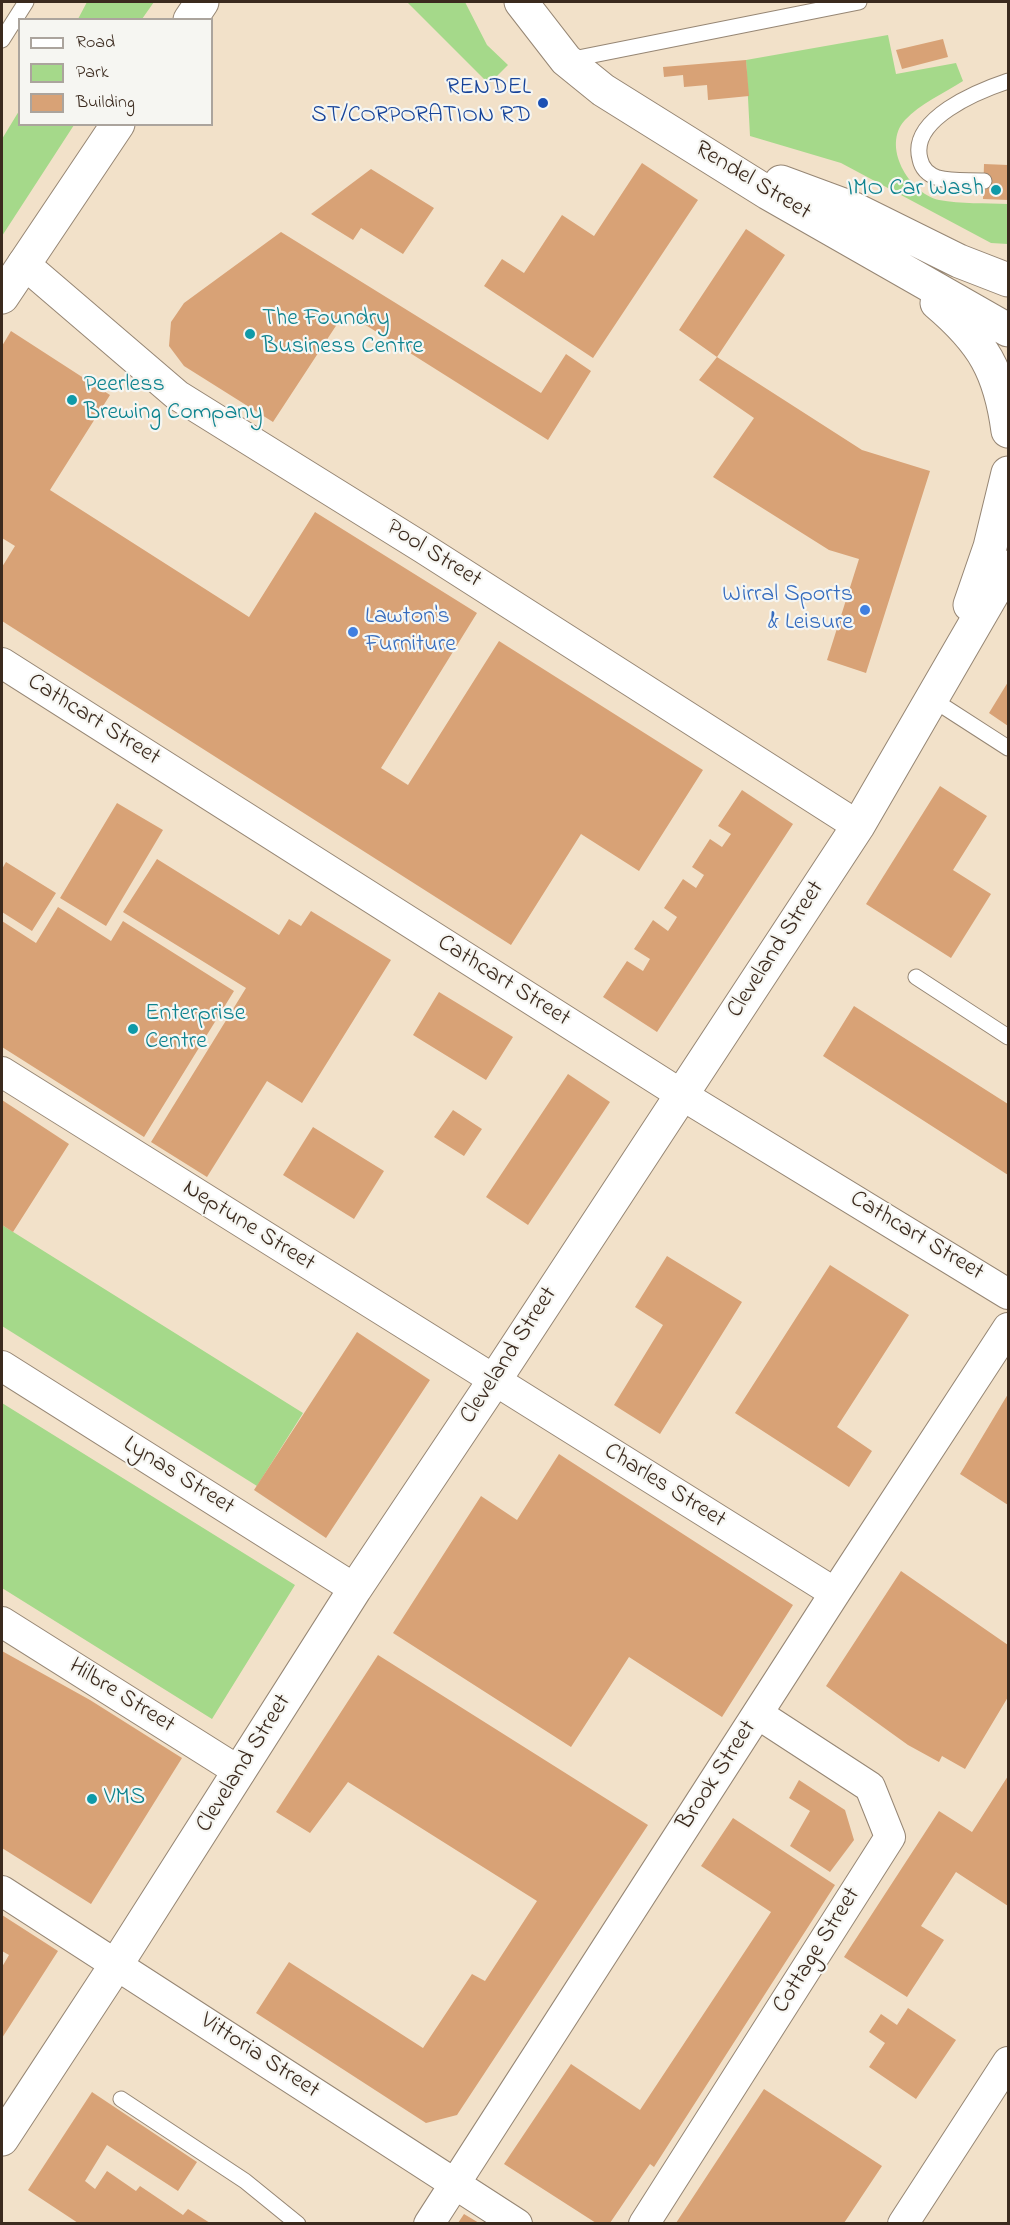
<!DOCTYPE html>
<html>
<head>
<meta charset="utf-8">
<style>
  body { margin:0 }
  #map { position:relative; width:1010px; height:2225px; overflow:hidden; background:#f2e1c9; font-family:"Indie Flower",sans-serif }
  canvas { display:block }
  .frame { position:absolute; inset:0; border:3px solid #3b2a1e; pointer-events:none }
  .legend { position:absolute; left:18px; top:18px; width:195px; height:108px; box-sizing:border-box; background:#f6f6f2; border:2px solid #aba49d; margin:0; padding:8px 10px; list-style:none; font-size:18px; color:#3b2a1e }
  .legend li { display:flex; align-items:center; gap:12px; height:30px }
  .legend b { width:30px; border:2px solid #aba49d }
</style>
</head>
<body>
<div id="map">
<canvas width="1010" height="2225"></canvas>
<div class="frame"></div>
<ul class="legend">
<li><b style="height:8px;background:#fff"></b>Road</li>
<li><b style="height:16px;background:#a5d98a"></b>Park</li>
<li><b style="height:16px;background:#d8a276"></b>Building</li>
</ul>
</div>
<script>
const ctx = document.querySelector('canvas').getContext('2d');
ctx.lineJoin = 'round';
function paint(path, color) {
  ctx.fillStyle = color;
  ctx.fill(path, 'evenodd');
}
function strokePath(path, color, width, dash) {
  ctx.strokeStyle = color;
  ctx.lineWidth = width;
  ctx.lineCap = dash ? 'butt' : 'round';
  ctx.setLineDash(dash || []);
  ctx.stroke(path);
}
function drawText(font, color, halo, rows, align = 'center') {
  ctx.font = font + ' "Indie Flower",sans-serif';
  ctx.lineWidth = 4.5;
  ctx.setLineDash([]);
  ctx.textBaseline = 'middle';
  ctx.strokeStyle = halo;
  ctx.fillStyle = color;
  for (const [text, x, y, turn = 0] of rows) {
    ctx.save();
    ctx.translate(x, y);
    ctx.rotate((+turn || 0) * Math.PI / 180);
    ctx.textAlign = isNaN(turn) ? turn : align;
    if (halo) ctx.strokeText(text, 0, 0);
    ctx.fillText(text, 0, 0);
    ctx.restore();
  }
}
const green = new Path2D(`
  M87,2H154L142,19H78Z
  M407,2H465L487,45L508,65L489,84Z
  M888,35L896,74L956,63L963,81C944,93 920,104 905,120C881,146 909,193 939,200C961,204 986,203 1008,204V244L991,243L841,163L750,136L746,60Z
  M19,111L20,124L74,125L2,236V139Z
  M2,1225L303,1413L257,1486L2,1326Z
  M2,1403L295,1585L212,1719L2,1588Z`);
const building = new Path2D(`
  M943,39L948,57L902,69L896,50Z
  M746,60L749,96L708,100L707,85L684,87L683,75L664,77L663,67Z
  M642,163L698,200L593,358L484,286L502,259L524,273L562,215L594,236Z
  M984,164L1008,165V200L983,199Z
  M371,169L434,208L403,254L361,228L353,240L311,214Z
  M746,229L785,255L717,357L679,330Z
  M281,232L541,393L566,354L591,371L548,440L345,312L273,422L184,366L169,346L171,322L184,303Z
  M11,331L110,395L50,490L249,617L315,512L477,613L381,768L408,785L499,641L703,770L639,871L581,834L511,945L2,621V567L15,546L2,538V346Z
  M717,357L862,450L930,471L866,673L827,660L859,559L829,550L713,477L754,418L699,380Z
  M1008,682V726L989,713Z
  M940,786L987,816L953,870L991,894L951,958L866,904Z
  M742,790L793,824L657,1032L603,997L627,961L643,971L650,959L634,949L653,920L668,931L674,922L677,917L664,908L683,879L696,888L704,875L692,867L710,839L722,847L731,834L718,826Z
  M117,803L163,830L106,926L60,898Z
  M157,859L279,935L289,919L301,926L311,911L391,960L302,1103L267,1081L207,1177L151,1142L246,988L123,912Z
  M6,862L56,893L32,931L2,912V869Z
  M58,907L111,941L123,921L234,991L144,1137L2,1047V921L36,943Z
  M439,992L513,1037L486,1080L413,1035Z
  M854,1006L1008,1104V1175L823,1056Z
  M568,1074L610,1102L528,1225L486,1197Z
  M2,1100L69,1144L13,1232L2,1225Z
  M453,1110L482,1129L464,1156L434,1137Z
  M313,1127L384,1171L354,1219L283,1175Z
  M667,1256L742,1302L660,1434L614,1405L663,1325L635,1307Z
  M830,1265L909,1315L837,1427L872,1451L849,1487L735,1413Z
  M357,1332L430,1380L326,1538L254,1490Z
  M1008,1394V1505L960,1474Z
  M559,1454L793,1605L722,1717L629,1657L571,1747L393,1633L481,1496L517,1520Z
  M901,1571L1008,1645V1697L965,1769L942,1756L939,1762L908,1745L826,1686Z
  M2,1651L90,1700L182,1758L91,1904L2,1848Z
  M378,1655L648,1825L457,2115L426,2123L256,2013L289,1962L423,2048L472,1974L485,1981L537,1901L348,1782L310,1833L276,1812Z
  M1008,1776V1906L956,1872L921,1926L944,1940L907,1997L844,1957L939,1811L972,1832Z
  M799,1780L845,1810L854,1840L830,1872L790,1846L810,1811L789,1798Z
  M733,1818L835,1885L654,2167L650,2164L610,2223H596L504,2164L571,2064L640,2110L771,1912L701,1866Z
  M2,1915L58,1951L2,2038V1967L9,1955L2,1951Z
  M908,2008L956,2040L916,2099L869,2067L885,2043L869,2032L881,2014L897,2025Z
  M764,2089L882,2166L844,2223H676Z
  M92,2092L197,2162L178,2191L107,2145L85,2181L95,2189L107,2171L136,2191L140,2186L183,2215L188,2209L210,2223H78L28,2190Z
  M464,2214L479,2223H458Z`);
const lane = new Path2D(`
  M2,40L26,2
  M568,60L859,2
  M984,181C970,180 952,182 938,178C929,175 922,169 920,159C909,119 978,91 1008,81
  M932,699L1008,748
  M916,977L1008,1037
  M121,2099L245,2181L298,2224`);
const street = new Path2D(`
  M23,263L177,395L423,548L858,826
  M2,663L682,1095L1008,1294
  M2,1072L835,1593
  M2,1366L355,1589
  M2,1622L240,1772
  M2,1891L517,2224
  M429,2224L835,1593L1008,1328
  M644,2224L890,1837L870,1787L758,1714
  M903,2224L1008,2062`);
const secondary = new Path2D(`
  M190,20L202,2
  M2,297L118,124`);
const primary = new Path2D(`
  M521,2L566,60L603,90L768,193L1008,330
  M781,182L854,209L959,261L1008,280
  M937,303C983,342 1000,371 1008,431
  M970,605L990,547L1008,473
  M2,2139L116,1965L355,1589L494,1381L858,826L1008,567`);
const markers = [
  [543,103,6,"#1a4fb4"],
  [996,190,6,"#0f9aa8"],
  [250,334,6,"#0f9aa8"],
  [72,400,6,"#0f9aa8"],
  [865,610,6,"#3f7fe0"],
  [353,632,6,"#3f7fe0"],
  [133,1029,6,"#0f9aa8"],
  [92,1799,6,"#0f9aa8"]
];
const transitNames = [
  ["RENDEL",531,89],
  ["ST/CORPORATION RD",531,117]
];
const streetNames = [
  ["Rendel Street",752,182,31],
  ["Pool Street",433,555,32],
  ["Cathcart Street",93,721,32],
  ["Cleveland Street",777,950,-57],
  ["Cathcart Street",503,982,32],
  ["Neptune Street",248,1227,32],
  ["Cathcart Street",916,1237,31],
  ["Cleveland Street",510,1356,-57],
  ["Lynas Street",178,1477,32],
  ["Charles Street",664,1487,32],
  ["Hilbre Street",121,1697,32],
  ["Cleveland Street",245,1764,-58],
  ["Brook Street",718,1776,-57],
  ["Cottage Street",818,1951,-58],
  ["Vittoria Street",259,2057,33]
];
const cultureNames = [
  ["IMO Car Wash",984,190,"right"],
  ["The Foundry",262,320],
  ["Business Centre",262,348],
  ["Peerless",84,386],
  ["Brewing Company",84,414],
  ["Enterprise",145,1015],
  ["Centre",145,1043],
  ["VMS",104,1799]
];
const shopNames = [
  ["Wirral Sports",853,596],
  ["& Leisure",853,624],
  ["Lawton's",365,618,"left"],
  ["Furniture",365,646,"left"]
];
paint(green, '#a5d98a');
paint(building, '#d8a276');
strokePath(lane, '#968674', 17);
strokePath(street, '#968674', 32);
strokePath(secondary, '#968674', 35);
strokePath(primary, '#968674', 35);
strokePath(lane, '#fff', 15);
strokePath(street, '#fff', 30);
strokePath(secondary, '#fff', 33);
strokePath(primary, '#fff', 33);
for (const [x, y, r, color] of markers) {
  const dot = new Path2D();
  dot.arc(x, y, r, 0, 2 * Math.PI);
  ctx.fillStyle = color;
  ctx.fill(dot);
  strokePath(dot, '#f6f6f2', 2);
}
drawText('24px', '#164399', '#f6f6f2', transitNames, 'right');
drawText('24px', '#3b2a1e', '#f6f6f2', streetNames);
drawText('24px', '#0d838f', '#f6f6f2', cultureNames, 'left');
drawText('24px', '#366cbe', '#f6f6f2', shopNames, 'right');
</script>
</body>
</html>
